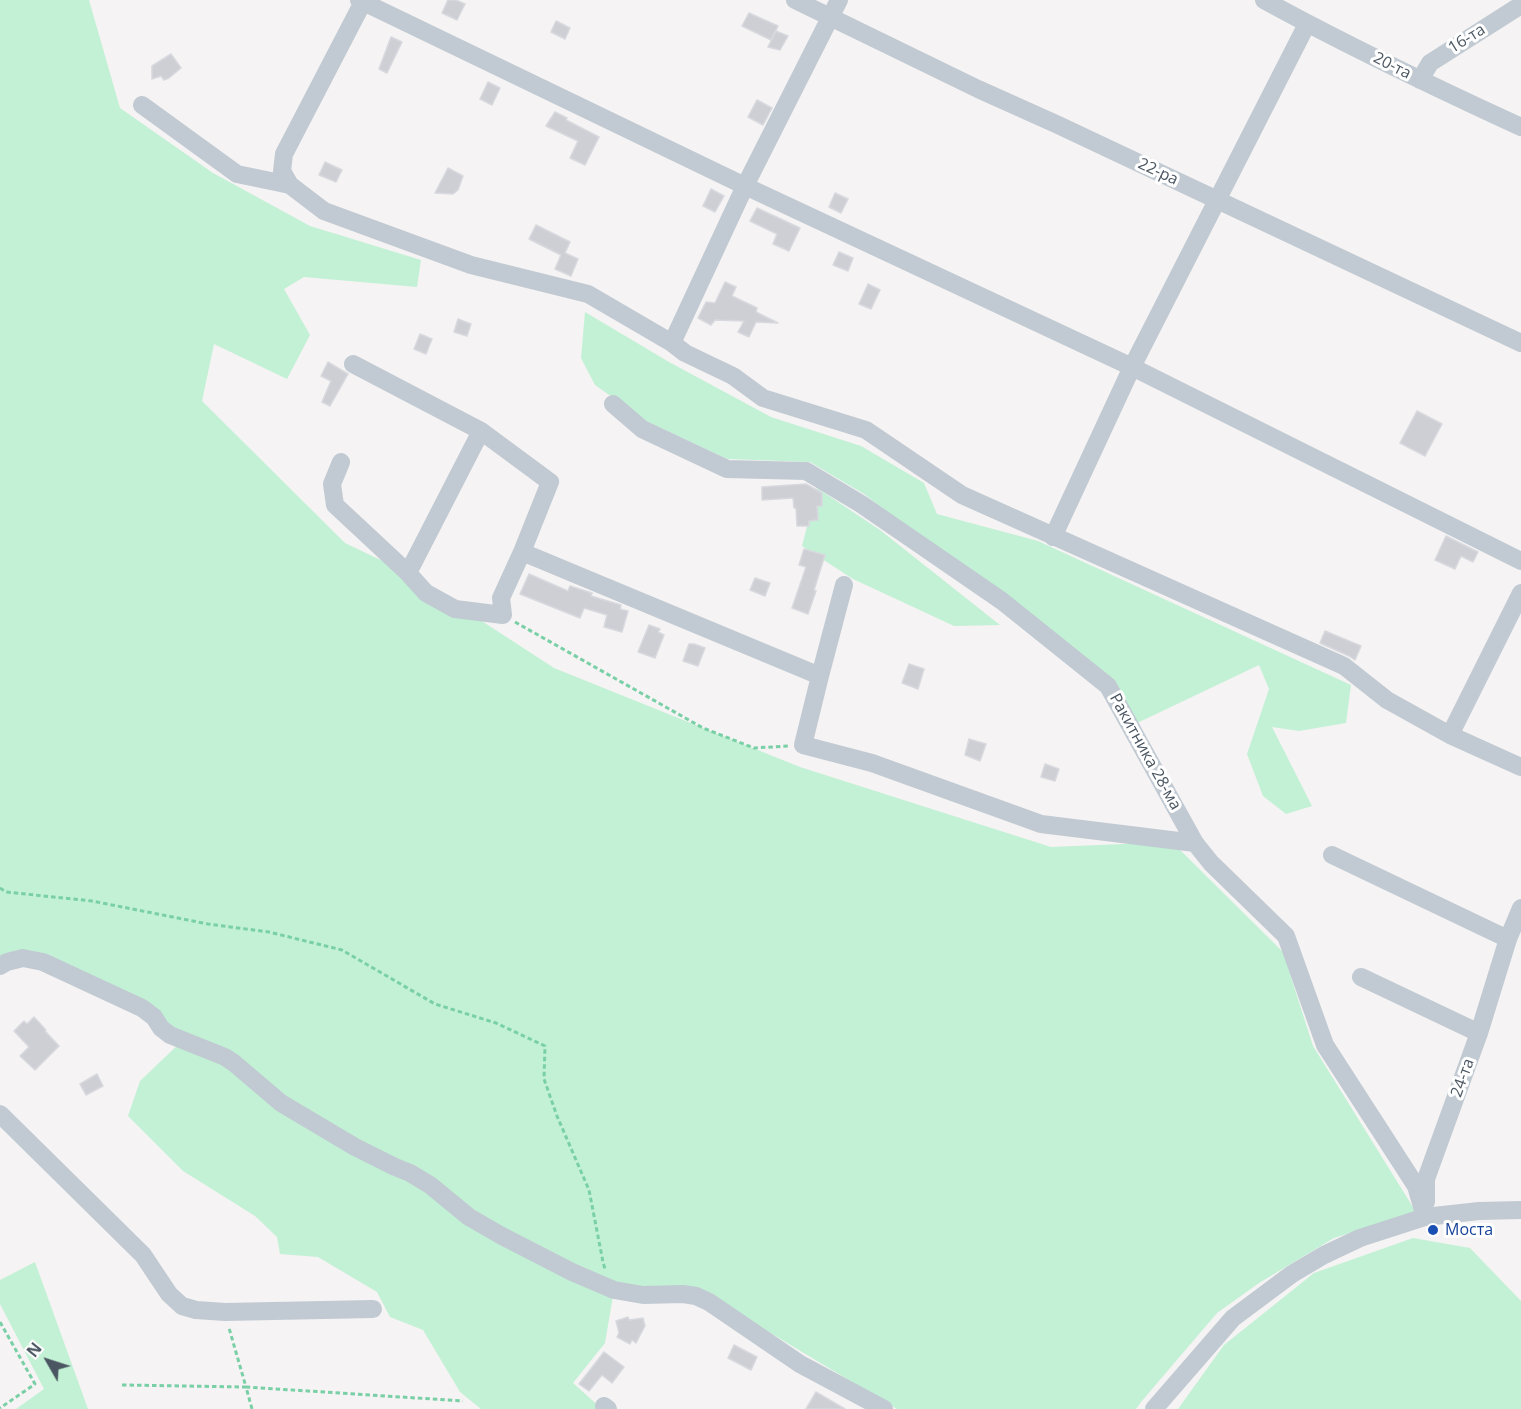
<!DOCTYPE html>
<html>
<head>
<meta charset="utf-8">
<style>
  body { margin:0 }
  #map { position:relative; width:1521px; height:1409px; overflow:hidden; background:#f5f3f3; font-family:"Open Sans",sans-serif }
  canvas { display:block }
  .north { position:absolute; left:18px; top:1331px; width:60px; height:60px; -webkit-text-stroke:4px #fff; paint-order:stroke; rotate:309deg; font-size:16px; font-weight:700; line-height:24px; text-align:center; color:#4a5661 }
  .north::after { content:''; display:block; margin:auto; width:21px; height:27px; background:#4a5661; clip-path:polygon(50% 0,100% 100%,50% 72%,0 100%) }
</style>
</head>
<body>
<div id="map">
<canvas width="1521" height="1409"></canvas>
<div class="north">N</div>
</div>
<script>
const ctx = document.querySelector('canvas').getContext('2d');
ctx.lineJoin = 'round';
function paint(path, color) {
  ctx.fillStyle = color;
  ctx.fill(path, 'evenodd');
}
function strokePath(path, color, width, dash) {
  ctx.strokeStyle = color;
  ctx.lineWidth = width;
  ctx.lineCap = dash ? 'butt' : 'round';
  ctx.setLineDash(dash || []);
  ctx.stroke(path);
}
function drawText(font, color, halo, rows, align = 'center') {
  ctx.font = font + ' "Open Sans",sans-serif';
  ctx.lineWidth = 6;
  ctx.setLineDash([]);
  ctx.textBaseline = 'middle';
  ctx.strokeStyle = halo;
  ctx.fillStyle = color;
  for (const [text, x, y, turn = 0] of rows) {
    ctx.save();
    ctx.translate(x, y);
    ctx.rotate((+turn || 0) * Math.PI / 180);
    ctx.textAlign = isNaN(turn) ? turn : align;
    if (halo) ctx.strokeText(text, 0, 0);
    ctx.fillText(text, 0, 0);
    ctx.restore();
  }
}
const green = new Path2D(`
  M0,0H89L120,108L213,173L310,226L421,260L417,287L304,277L284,289L310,335L287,379L214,344L202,401L345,543L408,573L554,668L800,767L1051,847L1172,842L1283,952L1313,1046L1416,1212L1334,1238L1259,1283L1217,1313L1141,1402L1136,1409H897L699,1290H614L605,1343L573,1383L602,1409H481L460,1392L423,1330L390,1317L377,1292L318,1257L280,1254L277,1237L255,1216L183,1171L128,1116L140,1081L182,1041L142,1008L23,958L0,968Z
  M585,312L669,362L771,417L861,446L924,483L937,514L1038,541L1351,685L1346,723L1299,731L1272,727L1312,806L1286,814L1263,796L1247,754L1269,689L1259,665L1133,725L1111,685L864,494L810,462L727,459L648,422L595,385L581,358Z
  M817,488L880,530L1000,625L954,626L853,579L802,546Z
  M1413,1238L1470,1248L1521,1301V1409H1178L1224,1345L1314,1273Z
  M35,1262L88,1409H16L44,1389L0,1304V1280Z`);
const building = new Path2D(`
  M448,0H456L465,4L457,20L442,13Z
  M749,13L778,26L771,40L742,26Z
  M556,21L570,28L565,39L551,32Z
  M776,31L788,36L780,50L768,47Z
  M391,37L402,42L387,73L379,69Z
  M171,54L181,68L169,78L164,80L161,76L152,79V66Z
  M488,82L500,88L492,105L480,99Z
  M757,100L772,108L763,125L748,117Z
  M555,112L567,118L566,120L599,137L585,165L570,158L578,141L546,126Z
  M325,162L342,170L336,182L319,175Z
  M448,168L463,176L458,190L453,194L435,193Z
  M711,189L724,196L715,212L703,206Z
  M835,193L848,199L841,213L829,207Z
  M757,208L800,228L789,251L773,244L777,234L750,221Z
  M536,225L570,242L565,253L578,259L571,276L555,269L561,255L529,239Z
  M839,252L853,258L848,271L833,265Z
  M725,282L736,287L732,296L757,308L756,312L778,323L756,322L749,337L738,332L744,321L715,320L711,325L698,318L706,302L715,303Z
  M868,284L880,290L871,309L859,304Z
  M458,319L471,324L467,336L454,332Z
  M420,334L432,339L426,354L414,349Z
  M328,362L348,374L330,406L322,402L331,381L321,376Z
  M1417,411L1442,424L1425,456L1400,443Z
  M806,484L822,493V506H817L818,520L809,521V526H797L796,508H794L793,498L762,500V487Z
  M1446,536L1478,552L1473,562L1461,556L1455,569L1435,560Z
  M804,549L825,555L814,590L816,591L808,614L792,608L806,567L799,565Z
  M529,574L568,591L570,586L592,593L591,596L621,605L620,609L628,611L622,632L604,627L607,615L584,608L580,618L520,594Z
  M755,578L770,583L765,596L750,590Z
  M649,625L660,629L658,632L664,635L655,658L638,652Z
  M1325,631L1361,646L1355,660L1349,656L1320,643Z
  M689,644H694L705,648L698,666L683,661Z
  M909,664L924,669L918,689L902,683Z
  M969,739L986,744L980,761L965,755Z
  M1045,764L1059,769L1055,781L1041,777Z
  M34,1017L46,1030L45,1031L59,1046L35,1070L20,1056L29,1047L14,1031L24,1021L27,1024Z
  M97,1074L103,1086L86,1095L80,1084Z
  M628,1317L629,1320L643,1318L645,1326L636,1343L632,1340L630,1344L617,1337L619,1333L616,1321Z
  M734,1345L757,1357L751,1370L728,1358Z
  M604,1352L624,1367L612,1383L602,1375L589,1391L579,1384Z
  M816,1392L845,1409H806Z`);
const path = new Path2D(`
  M515,622L703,728L754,748L788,746
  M0,888L6,892L92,901L208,924L269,932L342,950L435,1004L496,1023L545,1046L544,1079L557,1116L589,1190L603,1262L605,1269
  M0,1322L35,1384L0,1408
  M122,1385L246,1387L229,1328
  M252,1409L246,1387L463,1401`);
const minor = new Path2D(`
  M359,0L745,186L1132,367L1521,561
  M795,0L978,89L1056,124L1521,343
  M1264,0C1348,46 1434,87 1521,127
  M1420,80L1430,63L1521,5
  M142,105L237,174L290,185L324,211L471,265L588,294L672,343L685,353L733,376L763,398L866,430L962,495L1344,666L1387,700L1450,735L1521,767
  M290,185L282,171L284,154L364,0
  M672,343L745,186L839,0
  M353,364L481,431L550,482L522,552L820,676
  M613,404L642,429L727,469L806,471L861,504L1002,601L1108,686L1195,843L1211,863L1286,936L1325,1045L1416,1186L1425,1217
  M481,431L408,573L426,593L455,609L503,615L501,598L522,552
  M341,462L332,484L335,505L408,573
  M1053,537L1132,367L1307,24
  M844,585L820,676L803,745L872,763L1041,824L1195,843
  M1450,735L1521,593
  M1332,855L1508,939
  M0,966L7,962L23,958L43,962L142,1008L154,1017L161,1028L170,1035L225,1057L234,1063L281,1103L355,1147L393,1166L410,1173L430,1185L469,1217L502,1236L572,1272L614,1290L643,1295L683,1294L696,1296L709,1302L800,1364L884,1409
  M1361,977L1479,1033
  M0,1114L143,1255L169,1294L182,1306L196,1310L225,1312L373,1309
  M1426,1202V1179L1479,1033L1508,939L1521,908
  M604,1406L608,1409
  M1154,1409L1233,1318L1292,1274L1324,1255L1360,1238L1425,1217L1479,1211L1521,1210`);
const markers = [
  [1433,1230,6,"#1a4fb4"]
];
const streetNames = [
  ["16-та",1467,39,-32],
  ["20-та",1392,66,27],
  ["22-ра",1158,172,25],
  ["Ракитника 28-ма",1145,752,61],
  ["24-та",1463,1078,-70]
];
const transitNames = [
  ["Моста",1445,1230]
];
paint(green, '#c3f1d5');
paint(building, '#cdcfd5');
strokePath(building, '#d7d9de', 1.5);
strokePath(path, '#7ad0a6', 3, [4.5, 3]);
strokePath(minor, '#c1cad2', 18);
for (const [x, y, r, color] of markers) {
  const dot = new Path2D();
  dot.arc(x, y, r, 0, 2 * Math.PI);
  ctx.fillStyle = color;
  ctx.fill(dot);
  strokePath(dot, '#fff', 2);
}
drawText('16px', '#4a5661', '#fff', streetNames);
drawText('16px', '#164399', '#fff', transitNames, 'left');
</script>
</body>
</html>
